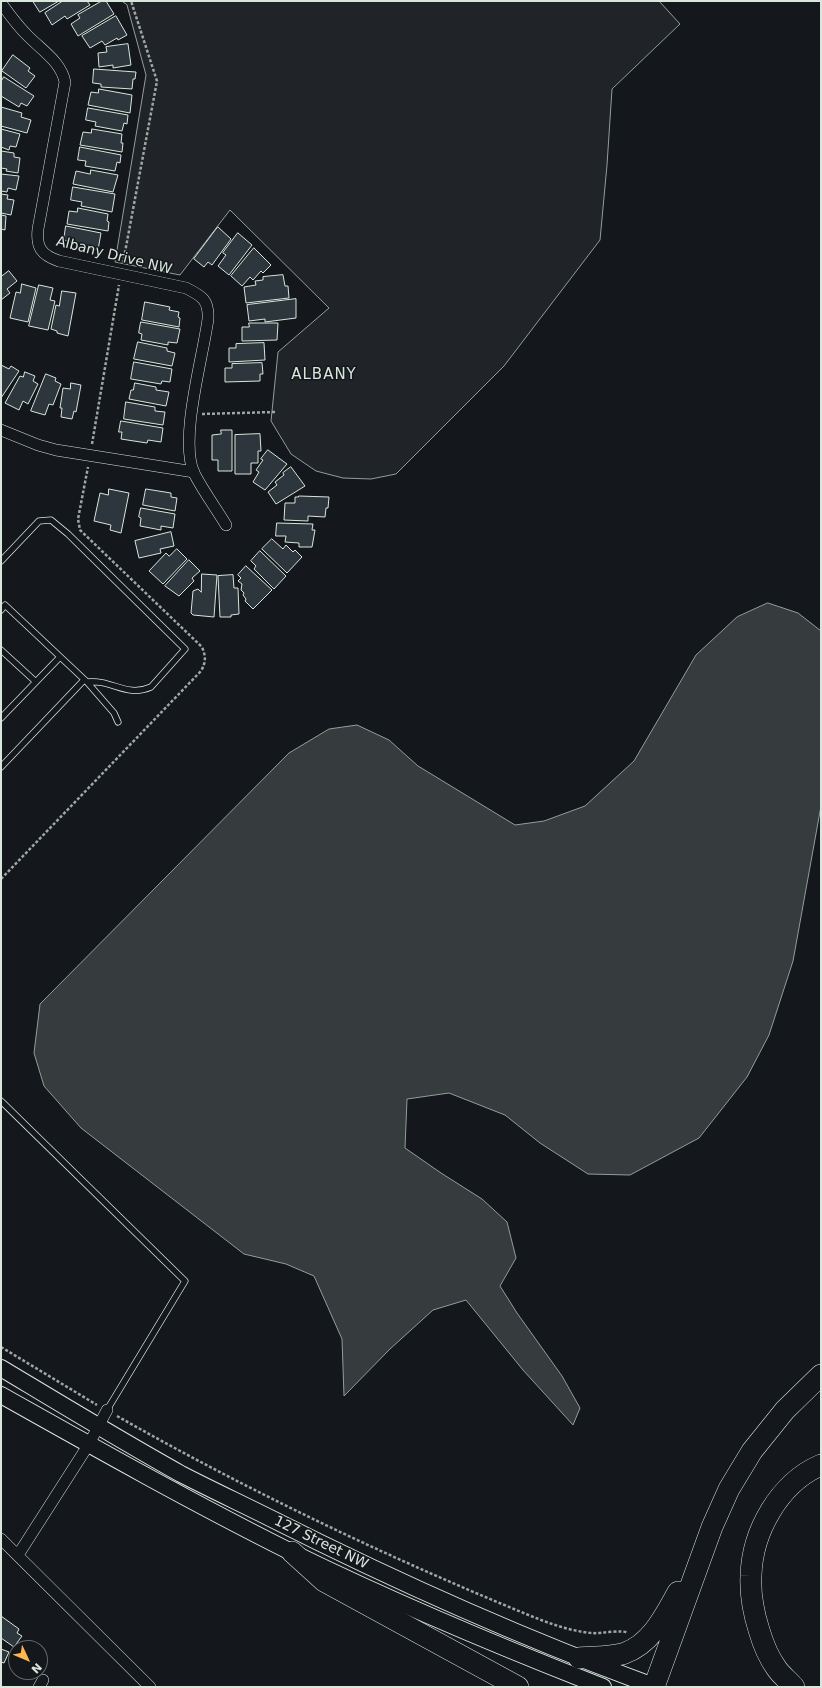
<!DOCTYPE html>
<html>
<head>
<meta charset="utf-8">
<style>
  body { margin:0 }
  #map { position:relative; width:822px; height:1688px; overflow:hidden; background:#14181c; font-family:"DejaVu Sans",sans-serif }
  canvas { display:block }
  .frame { position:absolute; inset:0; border:2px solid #d8e6dc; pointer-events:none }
  .north { position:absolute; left:8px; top:1640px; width:40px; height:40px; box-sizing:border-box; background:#14181c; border:1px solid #626a69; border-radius:50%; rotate:134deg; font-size:11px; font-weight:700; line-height:16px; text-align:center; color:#d8e6dc }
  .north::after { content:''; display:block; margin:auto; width:14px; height:18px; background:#ffb74d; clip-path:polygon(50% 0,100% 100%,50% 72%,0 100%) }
</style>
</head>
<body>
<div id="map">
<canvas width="822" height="1688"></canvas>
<div class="frame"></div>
<div class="north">N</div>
</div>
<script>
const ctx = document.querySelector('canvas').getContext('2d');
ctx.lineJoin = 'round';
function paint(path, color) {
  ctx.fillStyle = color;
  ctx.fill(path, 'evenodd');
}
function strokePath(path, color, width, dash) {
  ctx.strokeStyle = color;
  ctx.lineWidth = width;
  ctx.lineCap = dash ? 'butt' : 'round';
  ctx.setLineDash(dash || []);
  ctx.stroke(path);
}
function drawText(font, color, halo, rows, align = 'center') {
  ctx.font = font + ' "DejaVu Sans",sans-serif';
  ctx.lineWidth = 3;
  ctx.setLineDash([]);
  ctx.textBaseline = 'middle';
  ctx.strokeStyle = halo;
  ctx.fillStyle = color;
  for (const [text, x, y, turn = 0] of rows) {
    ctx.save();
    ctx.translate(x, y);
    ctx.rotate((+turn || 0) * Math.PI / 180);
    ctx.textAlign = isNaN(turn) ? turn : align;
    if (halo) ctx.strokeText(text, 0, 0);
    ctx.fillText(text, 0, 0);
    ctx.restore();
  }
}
const green = new Path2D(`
  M122,1H659L680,24L612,89L607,165L600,240L504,366L396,474L371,479L343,478L316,471L291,454L271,421L278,352L329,308L230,210L180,275L115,262L146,75L127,5Z`);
const water = new Path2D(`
  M768,603L798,613L821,631V806L793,961L769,1035L747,1077L699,1138L630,1175L588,1174L540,1143L505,1115L449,1093L407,1099L405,1148L441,1173L482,1199L507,1222L516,1258L500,1286L517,1313L562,1376L580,1408L573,1425L523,1370L466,1300L433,1310L390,1349L344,1396L342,1339L314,1276L286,1264L244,1254L81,1128L44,1086L34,1053L40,1004L289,753L329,729L357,725L389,740L418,766L515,825L544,821L585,806L634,761L696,655L737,617Z`);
const building = new Path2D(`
  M33,1H59L40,12Z
  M63,1H87L90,5L67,19L65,16L52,25L45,13Z
  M102,1H106L114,14L78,36L71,24L80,18L78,15Z
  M116,16L127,35L118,40L117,38L105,45L102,41L90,48L82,36Z
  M128,44L131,65L113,68V65L99,67L98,53L107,52L106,47Z
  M13,55L30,68L28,71L35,76L26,88L2,71Z
  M94,69L136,72L135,79H133L132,89L101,87V84L93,83Z
  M4,77L34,96L27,106L21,103L19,107L1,96V82Z
  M99,89L132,95L130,113L88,105L91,92L98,93Z
  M1,107L22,113L21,117L31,120L27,133L1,126Z
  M88,108L128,115L127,124L124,123L122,131L95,126L96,122L86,120Z
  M1,129L20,134L16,147L10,146L9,150L1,147Z
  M92,129L122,134L121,143H123L122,152L80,145L83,132L91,133Z
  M80,147L121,155L120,163L117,162L115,171L85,166L86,161L78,160Z
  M1,151L14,153V157L20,158L18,173L6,171L7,169L1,168Z
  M91,170L118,175L113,192L73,184L76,171L90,174Z
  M1,174L19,176L16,190L8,188L7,192L1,191Z
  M73,187L115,194L112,212L81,206L82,202L71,200Z
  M1,194L8,195L7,199L14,200L11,215L1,213Z
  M78,208L108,214L107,221L109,222L108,231L67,224L69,211L77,212Z
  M1,215L6,216L5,230L1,229Z
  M66,226L101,233L98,250L76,246L77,243L64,240Z
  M218,227L231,239L212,265L208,262L204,267L194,259Z
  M238,233L252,245L229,275L218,266L226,255L223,253Z
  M254,248L271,265L263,273L261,271L253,280L250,277L242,286L231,276Z
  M9,271L17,281L7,289L10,293L1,300V277Z
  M283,275L285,286H288L289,298L246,303L244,287L256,285L255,281L263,280V277Z
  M22,284L36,288L28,322L10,318L16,292L20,293Z
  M39,285L53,288L50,300L55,301L48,330L29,326Z
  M62,291L76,293L68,336L57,333V331L51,329L56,305L59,306Z
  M296,299V318L265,322V319L249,321L247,305Z
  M145,302L170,307L169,310L179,312L178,317L180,318L179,327L142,320Z
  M141,322L180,329L177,343L168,342V345L141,340L142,334L139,333Z
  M249,323H278L277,340L242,341V327H249Z
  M138,342L167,348V351L175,353L172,366L134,359Z
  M264,343L265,360L229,362V348H236V344Z
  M134,362L172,369L170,382L162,381L161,384L131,379Z
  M262,363L263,374H260V381L225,382V368H232V364Z
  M1,365L9,369L11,366L19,371L1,398Z
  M25,372L35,376L33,381L38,384L28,404L23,401L19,410L5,403L20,376L23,377Z
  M46,374L56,378L55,381L61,384L53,405L49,404L45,415L31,411Z
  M71,383L81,385L76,412L74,411L72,419L61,417L62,408H60L63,388L70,389Z
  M135,383L156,387V390L169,392L166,406L129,399L131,390H133Z
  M126,402L155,407V411L165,412L163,425L124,419Z
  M121,421L163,428L161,442L148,440L147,443L121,439L122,432H119Z
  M221,430H232V471H218V460H212V435L221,434Z
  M260,434L261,451H258V463H251V474H235V435Z
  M268,450L287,464L265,490L253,482L259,472L256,470L263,460L261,459Z
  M291,467L305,486L276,504L268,492L277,485L275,482L284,475L283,473Z
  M109,489L129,493L121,533L110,530L111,525L94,521L100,493L108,495Z
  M146,489L171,493V497L177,498L175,511L143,505Z
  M299,496L329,497L328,508H326L325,517L308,516V521L284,520L285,503H295V497H298Z
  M141,508L175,514L173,528L161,526V530L140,526L141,518L139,517Z
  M277,523L313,524L312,530H315L312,547H299V543L285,542L286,536H276Z
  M171,532L174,546L160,549L161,553L139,558L135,541Z
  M272,539L283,549L286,545L293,552L295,550L302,557L287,573L262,549Z
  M177,549L187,559L163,584L149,571L166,553L169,556Z
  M260,551L286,576L274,589L254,569L256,566L251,561Z
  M189,560L200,571L192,578L194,581L179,596L165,586Z
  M246,566L272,590L253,609L245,601L246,599L243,595L244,593L241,590L242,584L238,581L241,578L238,575Z
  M202,574L217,575L214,617L193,615L191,613L193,591L198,589L201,592Z
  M233,575L234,588H238L239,614L231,615V617H220L218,576Z
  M1,1616L19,1629L17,1633L22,1636L14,1647L1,1638Z
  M1,1649L9,1652L4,1663L1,1662Z`);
const path = new Path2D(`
  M123,263L157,81L131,1
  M202,414L275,412
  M92,444L119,285
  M1,879L201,671C206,662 206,657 202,647L80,530L78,519L88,467
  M1,1347L97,1405
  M117,1416C249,1491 385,1556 526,1614C548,1623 569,1631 592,1633C601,1634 622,1629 628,1633`);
const service = new Path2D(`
  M1,561L39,521L51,520L68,534L185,649L151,687C126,698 112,679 87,682
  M1,610L5,605L87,682L114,713L118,722
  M1,650L36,682
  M1,718L59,658
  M1,767L84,680
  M1,1101L185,1281L107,1410`);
const minor = new Path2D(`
  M1,3C9,14 17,25 26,34C40,49 61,61 65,82L38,229C36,247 41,255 59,261L186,288C202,296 209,300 208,319C203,357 179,439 194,473C203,491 216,508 226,525
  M1,430L38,445L56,450L194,472
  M1,1539L150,1687
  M18,1555L89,1444L107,1410
  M39,1687L43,1680`);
const secondary = new Path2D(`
  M1,1368C61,1404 120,1440 181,1474C210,1489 240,1503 270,1518C395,1581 524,1639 656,1687
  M1,1395C97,1449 193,1503 291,1552C393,1602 498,1646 603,1687`);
const motorway = new Path2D(`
  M292,1552L324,1581L518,1687
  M579,1658C591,1657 615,1657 625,1653C652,1643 665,1615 678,1592
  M654,1687L712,1527L729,1489L752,1451L785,1410L821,1375
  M794,1687C789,1681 782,1676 777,1669C769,1658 763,1644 759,1630C754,1614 750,1594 751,1576C752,1532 779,1483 821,1465`);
const streetNames = [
  ["Albany Drive NW",114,256,14],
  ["127 Street NW",321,1543,26]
];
const neighbourhoodNames = [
  ["ALBANY",324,375]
];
paint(green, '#202428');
strokePath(green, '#939e99', 1);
paint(water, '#363b3e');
strokePath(water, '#939e99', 1);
paint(building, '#2c363c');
strokePath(building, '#d8e6dc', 1);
strokePath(service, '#d8e6dc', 7);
strokePath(minor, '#d8e6dc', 12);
strokePath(secondary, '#d8e6dc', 18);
strokePath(motorway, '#d8e6dc', 22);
strokePath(path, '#9da8a2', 2.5, [3, 2]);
strokePath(service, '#14181c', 5.5);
strokePath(minor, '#14181c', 11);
strokePath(secondary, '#14181c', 16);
strokePath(motorway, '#14181c', 21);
drawText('14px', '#d8e6dc', '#14181c', streetNames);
ctx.letterSpacing = '1px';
drawText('15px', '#d8e6dc', '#14181c', neighbourhoodNames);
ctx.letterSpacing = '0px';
</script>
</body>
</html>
